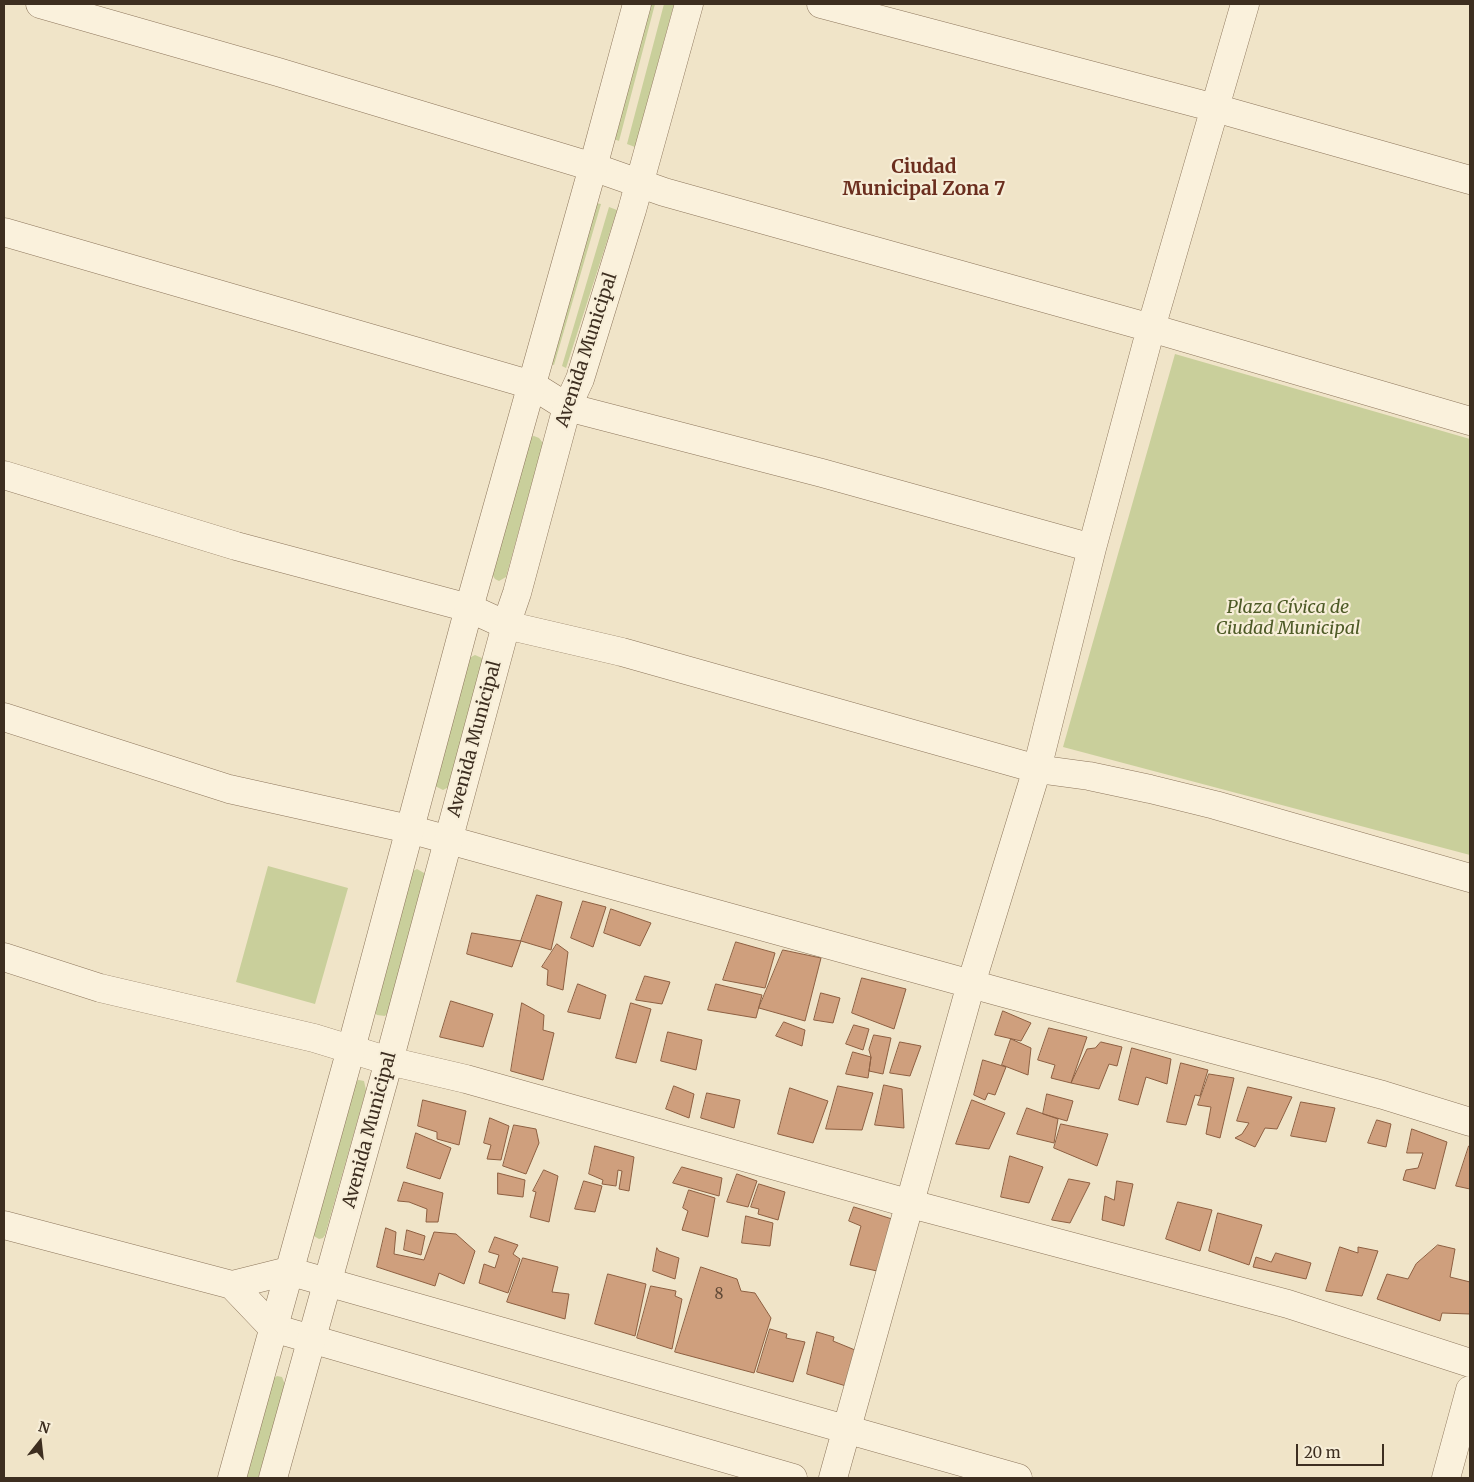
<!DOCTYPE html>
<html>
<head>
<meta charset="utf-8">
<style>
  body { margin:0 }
  #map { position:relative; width:1474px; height:1482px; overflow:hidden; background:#f0e4c8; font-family:Merriweather,serif }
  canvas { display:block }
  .frame { position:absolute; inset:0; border:5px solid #3d2e20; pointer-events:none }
  .north { position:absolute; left:15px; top:1417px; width:50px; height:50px; -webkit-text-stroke:4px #f7eed8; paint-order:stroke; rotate:16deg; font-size:14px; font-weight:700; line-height:20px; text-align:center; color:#3d2e20 }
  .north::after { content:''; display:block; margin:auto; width:18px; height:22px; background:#3d2e20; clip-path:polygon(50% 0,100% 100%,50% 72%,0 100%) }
  .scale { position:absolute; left:1296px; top:1444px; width:88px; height:22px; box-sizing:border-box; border:2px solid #3d2e20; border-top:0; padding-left:6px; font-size:15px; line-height:18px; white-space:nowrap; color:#3d2e20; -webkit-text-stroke:4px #f7eed8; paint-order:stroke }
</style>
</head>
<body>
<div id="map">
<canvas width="1474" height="1482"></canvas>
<div class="frame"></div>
<div class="north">N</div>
<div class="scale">20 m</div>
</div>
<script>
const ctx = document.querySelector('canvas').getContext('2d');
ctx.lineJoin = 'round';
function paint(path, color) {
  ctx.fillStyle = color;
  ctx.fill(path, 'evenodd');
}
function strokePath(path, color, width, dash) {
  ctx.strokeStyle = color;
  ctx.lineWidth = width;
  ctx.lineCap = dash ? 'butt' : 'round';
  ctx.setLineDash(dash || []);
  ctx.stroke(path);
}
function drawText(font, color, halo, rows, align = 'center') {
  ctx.font = font + ' Merriweather,serif';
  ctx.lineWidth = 4.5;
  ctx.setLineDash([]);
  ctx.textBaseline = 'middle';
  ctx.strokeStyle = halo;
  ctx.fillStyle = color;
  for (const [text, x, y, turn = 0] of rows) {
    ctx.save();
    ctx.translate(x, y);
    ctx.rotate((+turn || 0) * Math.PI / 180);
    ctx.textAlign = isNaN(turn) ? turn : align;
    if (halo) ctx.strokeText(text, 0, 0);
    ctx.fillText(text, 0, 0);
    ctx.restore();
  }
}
const green = new Path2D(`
  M645,4H655L619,141L611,138Z
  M664,4H674L635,147L627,144Z
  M591,202L601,204L554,365L549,363Z
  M609,207L617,210L566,368L562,366Z
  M1175,354L1470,439V855L1063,747Z
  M534,436L539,438L543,443L506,577L499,581L495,579L491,573L530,437Z
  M475,655L482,658L483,662L451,786L443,790L435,786L469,658Z
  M268,866L348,888L315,1004L236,982Z
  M417,869L424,873L425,877L388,1012L385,1016L377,1015L374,1012L411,872Z
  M359,1080L364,1081L366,1090L325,1235L323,1238L319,1239L312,1235L355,1081Z
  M277,1376L282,1377L286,1387L258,1478H244L274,1378Z`);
const building = new Path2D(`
  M537,895L562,902L551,950L521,941Z
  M583,901L606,907L593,947L571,938Z
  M611,909L651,923L640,946L604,933Z
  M472,933L521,941L512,967L467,954Z
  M736,942L775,953L765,988L723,980Z
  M557,944L568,952L563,990L547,985L548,970L542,967Z
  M783,950L821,958L805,1021L759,1008Z
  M645,976L670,982L662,1004L636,1000Z
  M862,978L906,989L894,1029L852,1013Z
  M578,984L606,995L600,1019L568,1012Z
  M716,984L762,995L756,1018L708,1010Z
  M821,993L840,998L833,1023L814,1020Z
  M451,1001L493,1014L483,1047L440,1037Z
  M522,1003L544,1015L543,1030L554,1033L543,1080L511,1071Z
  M631,1003L651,1009L636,1063L616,1058Z
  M1003,1011L1031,1023L1021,1041L995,1035Z
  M784,1022L805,1030L802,1046L776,1036Z
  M854,1025L869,1029L863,1050L846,1044Z
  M1049,1028L1087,1037L1071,1083L1051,1078L1055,1065L1038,1060Z
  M668,1032L702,1040L696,1070L661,1061Z
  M874,1035L891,1038L883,1074L869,1071L871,1057L869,1050Z
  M1011,1039L1031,1048L1028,1075L1002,1065Z
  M900,1042L921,1046L910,1076L890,1073Z
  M1101,1042L1122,1047L1117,1066L1109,1064L1099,1089L1071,1083L1087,1049L1095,1048Z
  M1132,1048L1171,1059L1167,1084L1146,1077L1138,1105L1119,1100Z
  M853,1052L871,1057L868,1078L846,1074Z
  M983,1060L1006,1067L995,1095L988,1093L985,1100L974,1095Z
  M1181,1063L1208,1070L1200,1096L1195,1095L1186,1125L1167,1122Z
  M1209,1074L1234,1078L1220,1138L1206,1134L1211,1107L1198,1105Z
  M884,1085L902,1089L904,1128L875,1125Z
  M674,1086L694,1094L689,1118L666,1109Z
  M838,1086L873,1093L862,1130L826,1129Z
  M1248,1087L1292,1097L1277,1129L1265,1128L1255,1147L1235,1138L1242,1134L1249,1123L1237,1121Z
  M790,1088L828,1101L813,1143L778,1134Z
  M707,1093L740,1100L734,1128L701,1118Z
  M1047,1094L1073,1101L1067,1121L1043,1114Z
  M423,1100L466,1111L459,1145L437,1139V1132L418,1126Z
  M972,1100L1005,1113L989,1149L956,1144Z
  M1301,1102L1335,1108L1326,1142L1291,1136Z
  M1027,1108L1058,1119L1054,1143L1017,1134Z
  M490,1118L509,1126L501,1160L487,1159L491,1145L484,1143Z
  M1377,1120L1391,1124L1386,1147L1368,1143Z
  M1061,1124L1108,1134L1097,1166L1054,1148Z
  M514,1125L536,1129L539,1143L526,1174L503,1166Z
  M1412,1129L1447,1142L1435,1189L1403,1180L1406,1170L1418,1168L1423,1153H1407Z
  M416,1133L451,1148L440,1179L407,1168Z
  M595,1146L634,1157L629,1191L619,1189L622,1171L618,1170L616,1186L602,1184L603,1180L589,1174Z
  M1469,1146H1470V1189L1456,1186Z
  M1010,1156L1043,1167L1029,1203L1001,1197Z
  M682,1167L722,1178L719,1196L673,1183Z
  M544,1170L558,1176L549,1222L530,1217L536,1192L533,1191Z
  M498,1173L525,1180L523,1197L498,1194Z
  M737,1174L757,1181L748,1207L727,1202Z
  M1069,1179L1090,1183L1070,1223L1052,1220Z
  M584,1181L602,1186L595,1212L575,1209Z
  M1117,1181L1133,1184L1124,1226L1102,1220L1105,1196L1114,1200Z
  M404,1182L443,1193L438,1222H426L427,1209L409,1202L398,1201Z
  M759,1184L785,1192L778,1220L758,1214L759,1209L751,1207Z
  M689,1190L715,1198L708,1237L682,1230L688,1211L683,1208Z
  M1178,1202L1212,1210L1200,1251L1166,1239Z
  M854,1207L892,1219L877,1271L850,1265L861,1226L849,1221Z
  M1218,1213L1262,1225L1249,1265L1209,1251Z
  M746,1216L773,1223L770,1246L742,1243Z
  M386,1228L396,1232L394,1254L424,1260L434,1232L456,1234L475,1251L464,1284L439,1273L435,1286L377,1267Z
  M407,1230L425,1236L421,1255L404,1250Z
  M495,1237L518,1245L513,1254L520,1259L508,1293L479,1283L484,1264L495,1268L499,1255L489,1252Z
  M1438,1245L1455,1249L1450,1277L1470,1282V1314L1442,1313L1440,1321L1377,1299L1387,1274L1408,1279L1416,1264Z
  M1340,1247L1358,1253V1247L1378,1251L1362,1296L1326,1291Z
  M657,1248L659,1251L679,1258L675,1279L653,1271Z
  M1276,1253L1311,1263L1306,1279L1253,1267L1256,1257L1271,1262Z
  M523,1258L558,1267L552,1292L569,1294L565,1319L507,1302Z
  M701,1267L737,1279L741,1291L755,1293L771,1318L754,1373L675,1352Z
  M608,1274L646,1284L635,1336L595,1324Z
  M651,1286L676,1291L675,1296L682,1299L672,1349L637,1338Z
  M770,1329L787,1334L786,1338L805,1342L793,1382L757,1372Z
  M817,1332L834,1337L833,1341L855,1350L846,1386L807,1374Z`);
const minor = new Path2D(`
  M40,4L278,72L593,167L664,192L1151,328L1470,421
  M821,4L1215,108L1470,180
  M4,232L532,385L567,407L822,473L1092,548
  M4,475L236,546L469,608L506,625L622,652L1037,769L1089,776L1150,789L1215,805L1470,878
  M4,717L229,789L409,829L1000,992L1383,1095L1470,1122
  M4,957L100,988L314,1038L389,1061L466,1079L911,1204L1288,1304L1470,1363
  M4,1225L232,1285L288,1271L1018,1478
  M232,1285L273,1328L793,1478
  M833,1478L971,984L1037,769L1092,548L1151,328L1245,4`);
const tertiary = new Path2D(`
  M232,1478L351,1049L469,608L593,167L637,4
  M273,1478L389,1061L506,625L517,593L567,407L580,379L632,210L689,4
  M1446,1478L1470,1390`);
const numberNames = [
  ["8",719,1295]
];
const streetNames = [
  ["Avenida Municipal",587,350,-72],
  ["Avenida Municipal",475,739,-75],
  ["Avenida Municipal",370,1130,-75]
];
const parkNames = [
  ["Plaza Cívica de",1288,608],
  ["Ciudad Municipal",1288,629]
];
const neighbourhoodNames = [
  ["Ciudad",924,168],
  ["Municipal Zona 7",924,190]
];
paint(green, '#c9cf9b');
paint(building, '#cf9f7d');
strokePath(building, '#8d5f41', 1);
strokePath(minor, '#8d765c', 29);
strokePath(tertiary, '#8d765c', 29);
strokePath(minor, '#faf1dc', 28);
strokePath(tertiary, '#faf1dc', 28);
drawText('15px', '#624a37', null, numberNames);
drawText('18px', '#3d2e20', '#f7eed8', streetNames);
drawText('italic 18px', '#4d5a26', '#f7eed8', parkNames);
drawText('bold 19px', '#6b2e1e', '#f7eed8', neighbourhoodNames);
</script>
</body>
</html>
